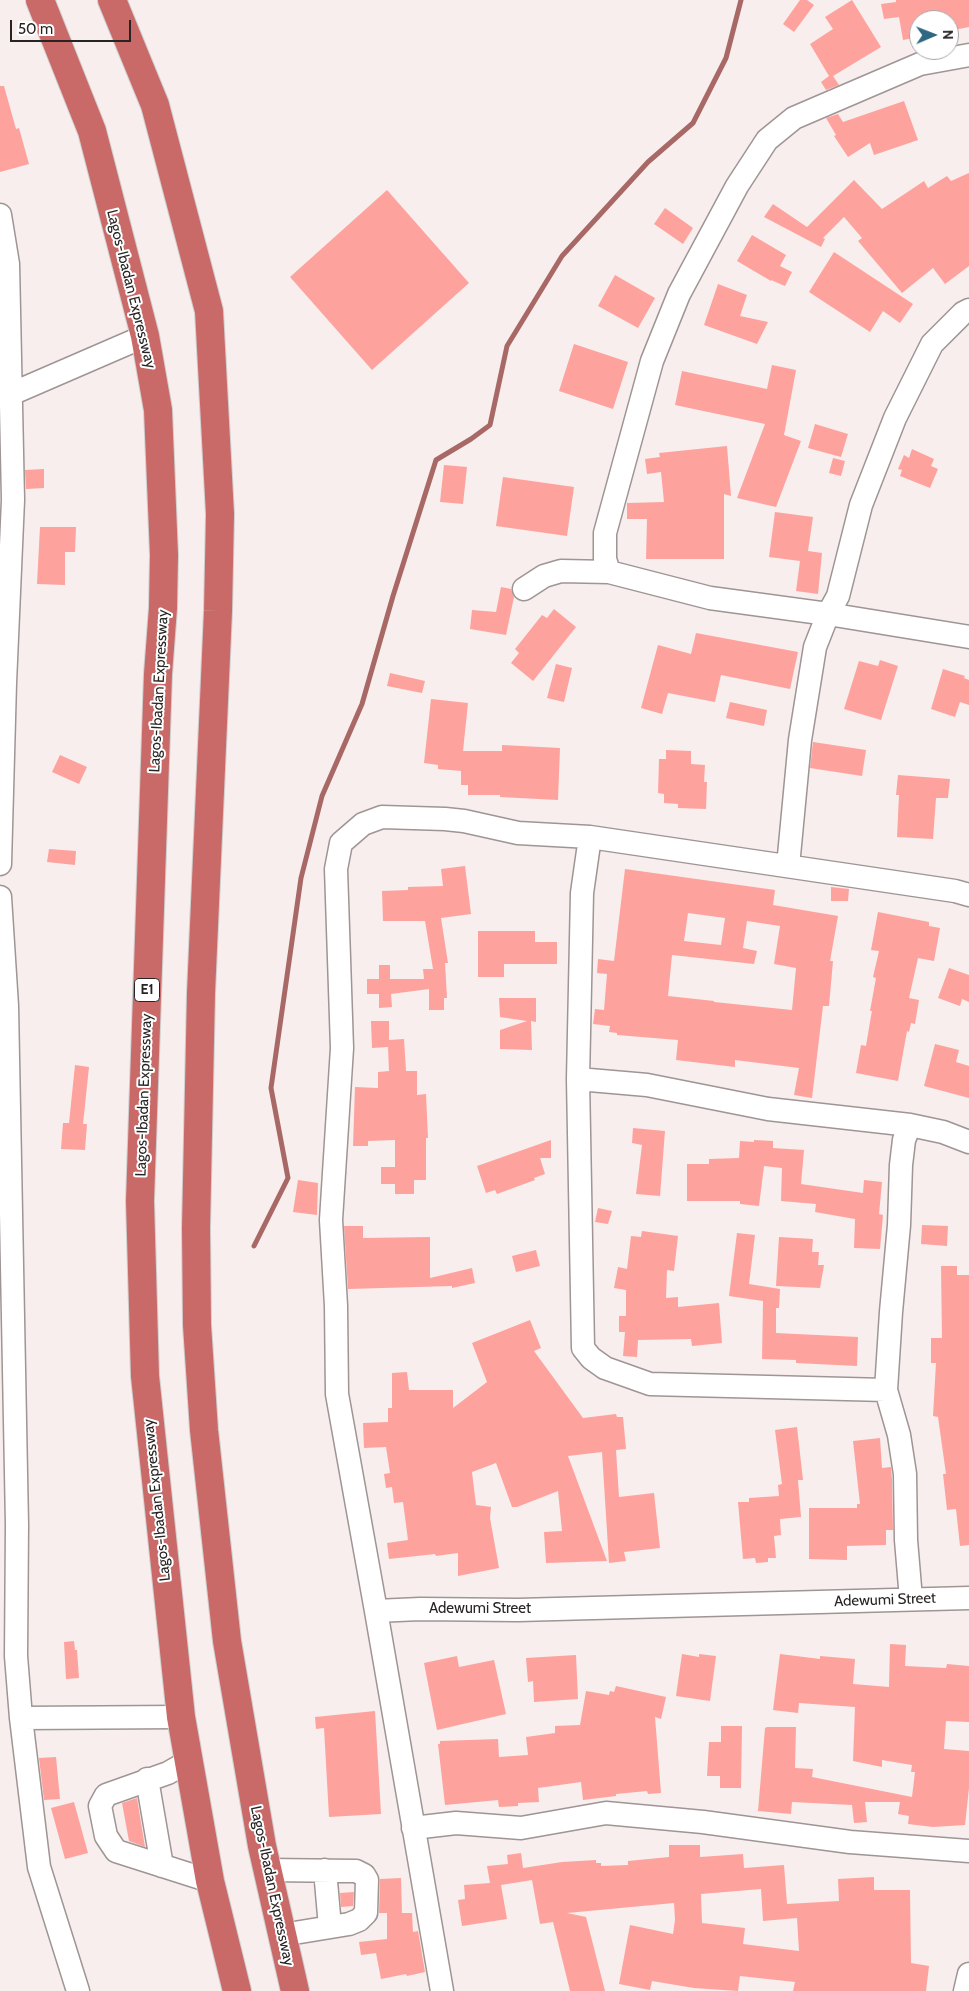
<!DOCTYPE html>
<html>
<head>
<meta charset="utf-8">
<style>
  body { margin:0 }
  #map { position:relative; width:969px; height:1991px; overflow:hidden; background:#f8eeed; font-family:Cabin,sans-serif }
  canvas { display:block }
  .north { position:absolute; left:909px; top:10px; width:50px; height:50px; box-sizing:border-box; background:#fff; border:1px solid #a9a7a7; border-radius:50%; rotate:89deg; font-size:14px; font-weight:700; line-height:20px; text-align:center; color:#282424 }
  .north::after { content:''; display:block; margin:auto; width:18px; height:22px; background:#306782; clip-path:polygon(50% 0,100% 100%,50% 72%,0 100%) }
  .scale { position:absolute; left:10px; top:20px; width:121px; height:22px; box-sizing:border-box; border:2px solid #282424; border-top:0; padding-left:6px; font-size:15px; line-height:18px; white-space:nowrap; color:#282424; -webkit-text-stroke:4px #fff; paint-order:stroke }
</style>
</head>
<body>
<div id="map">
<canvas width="969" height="1991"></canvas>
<div class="north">N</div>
<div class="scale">50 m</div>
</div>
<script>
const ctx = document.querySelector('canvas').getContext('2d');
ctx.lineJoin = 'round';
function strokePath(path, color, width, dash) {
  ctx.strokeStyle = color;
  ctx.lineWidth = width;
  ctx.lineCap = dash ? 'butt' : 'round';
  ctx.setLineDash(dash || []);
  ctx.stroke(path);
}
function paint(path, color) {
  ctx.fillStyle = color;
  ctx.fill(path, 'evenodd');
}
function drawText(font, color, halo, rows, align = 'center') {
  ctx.font = font + ' Cabin,sans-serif';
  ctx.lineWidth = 4;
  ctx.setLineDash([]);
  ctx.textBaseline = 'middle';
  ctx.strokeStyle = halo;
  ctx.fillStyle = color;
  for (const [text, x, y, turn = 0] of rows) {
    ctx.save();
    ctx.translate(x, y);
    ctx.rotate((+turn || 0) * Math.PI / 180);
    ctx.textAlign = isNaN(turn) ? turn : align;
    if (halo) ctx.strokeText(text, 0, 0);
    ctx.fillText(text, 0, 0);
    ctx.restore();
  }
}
const stream = new Path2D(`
  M254,1246L288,1178L271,1088L301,878L322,796L362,704L393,596L436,460L471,439L490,425L507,346L562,256L648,162L693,123L726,58L741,0`);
const building = new Path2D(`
  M800,0H807L814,5L794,32L783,24Z
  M852,0L881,47L833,76L839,85L826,90L821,82L829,76L810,44L833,29L825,17Z
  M896,0H969V27L949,31V20H919V37L903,40L899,17L884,19L881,4L896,2Z
  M0,86H4L16,129L19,128L29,164L0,172Z
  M904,101L918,140L874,155L870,143L848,157L834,136L836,135L826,118L838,114L843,122Z
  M969,173V266L945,284L933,268L902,293L858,241L862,238L844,217L823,238L825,239L821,247L764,217L773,204L807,227L854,180L882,209L924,181L928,188L947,176L951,181Z
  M387,190L469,283L372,370L290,277Z
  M665,208L693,228L683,244L654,224Z
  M752,235L786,255L780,266L792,272L785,286L771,280V281L737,261Z
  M834,252L913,304L900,323L883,311L870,332L809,292Z
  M615,275L655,298L638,328L598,306Z
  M718,284L747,295L740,316L768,322L757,344L704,325Z
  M574,344L628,362L613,409L559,391Z
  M772,365L796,370L784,435L801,441L776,507L737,498L765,424L675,405L682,371L767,389Z
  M815,424L848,434L841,457L808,448Z
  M727,446L731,496L724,494V559H646L647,519H627V503L664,502L661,472L647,474L645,459L660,457L659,453Z
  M912,449L934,459L931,466L938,469L930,488L900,476L902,470L898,469L904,455L909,458Z
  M833,458L845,461L841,476L829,473Z
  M444,465L467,467L463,504L440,502Z
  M44,469V488L26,489L25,470Z
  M503,477L574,487L567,536L496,526Z
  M775,512L813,517L808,551L822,553L818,594L796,591L800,561L769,557Z
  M40,527H76L75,552H65V585L37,584Z
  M501,587L511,589L514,597L506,635L470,629L472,610L496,612Z
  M554,609L576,627L533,681L511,663L519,653L515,649L542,615L547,618Z
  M696,633L798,652L790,689L721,675L715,702L668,693L662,714L641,708L658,645L691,654Z
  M880,660L898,666L881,720L844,709L859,661L878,666Z
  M556,664L572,668L564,702L547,698Z
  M943,669L965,676L964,678L969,680V705L960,702L955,717L931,709Z
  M390,673L425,681L422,693L387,686Z
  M431,699L468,703L463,751H502V745L560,748L558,800L500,797V795H468V785H461V771L438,769V765L424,763Z
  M730,702L767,710L764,726L726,718Z
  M813,742L866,750L862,776L810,768Z
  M666,750L691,751V764L705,765L704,782H707L706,809L678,808V804L664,803V794L658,793L659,759H666Z
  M60,755L87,767L79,784L52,772Z
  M898,775L950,779L948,798H936L933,839L897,837L899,795H896Z
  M49,849L76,851L75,865L47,862Z
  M465,866L471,914L441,918L448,963H445L447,998H444V1010H429V989L391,994L392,1007L379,1008V994H367V979H379V965H390V979H424L423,969H433L425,921H383L382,891L408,890V887L443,886L441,869Z
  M625,869L775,890L773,905L838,916L830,961H833L829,1006H823L812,1098L794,1095L799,1068L735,1060V1067L676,1060L678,1040L617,1035V1033L609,1032L610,1026L593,1024L595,1009L604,1010L607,974L597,973L598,959L614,961ZM688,913L725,918L721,945L684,941ZM747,921L780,926L774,964L796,968L792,1010L714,1002V1001L668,996L672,955L754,964L757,951L743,948Z
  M831,887L849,889L848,901H831Z
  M878,912L929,922V926L940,928L934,961L918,958L909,998L919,1000L915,1024L911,1023L909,1032L907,1031L898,1081L856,1073L861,1045L866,1046L871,1016L872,1011H870L876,978L873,977L879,951L871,950Z
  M478,931H535V942H557V964H504V977H478Z
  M949,968L969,975V1002L962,999L960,1006L938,998Z
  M499,998H536V1022L531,1021L532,1050L500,1049V1030L527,1021L500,1017Z
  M371,1021H389V1040L404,1039L406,1071H417V1095L426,1094L428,1138H426V1180H414V1194H395V1184H381V1167H395V1140L368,1141V1146H353L355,1087L378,1088V1072L389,1071L388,1047L372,1048Z
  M935,1044L959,1050L956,1062L969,1066V1098L924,1086Z
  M75,1065L89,1067L83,1124H87L85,1150L61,1149L63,1123H69Z
  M633,1128L665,1131L660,1196L636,1194L642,1145L632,1143Z
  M551,1140V1158H540L545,1174L534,1178L535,1180L497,1194L495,1190L486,1193L477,1166Z
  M754,1140L773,1141V1148L804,1150L801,1184L863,1193L864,1180L882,1182L879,1214L883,1215L880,1249L854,1248L855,1219L815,1212L816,1204L781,1201L782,1168L764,1166L759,1206L740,1204V1201H687V1164H709V1159L739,1158L740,1141L754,1142Z
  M298,1180L318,1183L317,1215L293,1212Z
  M598,1208L612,1211L608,1224L595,1222Z
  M922,1225L948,1226L947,1246L921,1244Z
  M344,1226H363V1238L430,1237V1278L472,1268L475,1283L452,1288V1286L348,1289Z
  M642,1231L678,1236L674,1271L667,1270L666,1298L678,1297V1307L719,1303L722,1343L692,1346L691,1339L638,1340L637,1357L623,1356L625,1332H619V1316H626V1290L614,1288L618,1267L627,1269L631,1236L641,1237Z
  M737,1233L755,1235L749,1284L780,1289L779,1308H776V1333L858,1337L857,1366L796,1363V1360L762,1359L763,1301L729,1296Z
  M779,1237L813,1239L812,1252H819L818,1265H824L820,1288L776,1286Z
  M536,1250L540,1266L516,1272L512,1256Z
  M941,1266H957V1275H969V1545L960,1546L956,1509L947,1510L943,1474H946L938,1417L933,1416L936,1363H931V1338H942Z
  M530,1320L541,1348L534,1351L583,1418L616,1414L617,1417H623L626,1449L616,1450L619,1497L654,1493L660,1548L624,1552L626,1561L609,1563L602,1452L568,1456L607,1561L546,1563L544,1532L562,1531L558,1491L517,1507H512L496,1463L472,1472L476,1505L491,1507L490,1518L499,1568L458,1576V1553L436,1556L435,1554L389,1559L387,1543L408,1540L403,1502L394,1503L392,1487L386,1488L384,1474L390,1473L386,1447L364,1448L363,1423L388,1422V1408H392V1373L407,1372L409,1390H453V1408L487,1382L472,1343Z
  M797,1427L803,1480H798L801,1517L780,1519L781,1535L774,1536L776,1558H768V1562L756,1563L755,1558L743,1559L738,1502H749V1498L779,1496L778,1485L782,1484L775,1430Z
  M880,1438L882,1468L891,1467L892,1480L893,1530H886V1545L847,1546V1560L809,1559V1508H857V1504H860L853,1441Z
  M74,1641L75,1650H77L79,1678L66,1679L64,1642Z
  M890,1644L906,1645L905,1666L946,1668L947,1664L969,1666V1722L946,1721L944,1749L969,1751V1788L965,1825L933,1827L908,1824L909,1816L898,1814L900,1802H865L867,1822L854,1823L852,1805L792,1802L791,1814L758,1811L765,1728L767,1727H796L795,1768L813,1769L812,1777L912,1797L915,1772H911L912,1765L882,1760V1767L853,1761L855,1707L799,1703L798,1713L773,1710L780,1654L820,1659V1656L855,1659L853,1684L889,1687Z
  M682,1654L699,1657V1654L716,1656L710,1701L676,1696Z
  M576,1655L578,1699L534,1702L533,1681L528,1682L526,1658Z
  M457,1656L459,1667L494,1660L506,1714L437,1730L424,1663Z
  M616,1686L666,1697L661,1719L655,1717L661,1793L648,1794L647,1791L616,1794V1796L583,1800L581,1782L538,1788L539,1802L518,1803V1806L499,1807L498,1800L445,1805L438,1744H440V1741L498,1739L499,1757L528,1755L526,1737L555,1733V1726L580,1725L586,1691L609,1695L610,1691L614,1692Z
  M375,1711L381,1814L329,1817L324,1728L316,1729L315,1717Z
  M721,1726H742L741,1788H720V1776H707L709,1742H721Z
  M56,1757L60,1799L44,1800L39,1758Z
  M137,1798L145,1847L129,1841L122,1803Z
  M74,1802L88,1853L65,1859L51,1808Z
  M669,1845H700V1857L743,1854L744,1868L784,1865L787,1904L839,1901L838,1879L874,1877V1890H910L911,1963L929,1966L926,1991H793L795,1982L740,1976L738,1991L694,1988L652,1981L650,1990L619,1984L630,1925L673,1934L675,1920L674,1903L567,1913L586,1917L605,1991H570L553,1922L540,1924L532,1880L501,1885L507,1919L462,1926L458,1900L465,1899L464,1885L490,1883L487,1866L508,1864L507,1855L521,1853L523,1868L562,1862L596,1860V1863H601V1866L628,1865V1861L669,1857ZM761,1889L763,1921L797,1918L799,1951L743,1944L745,1928L702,1923L701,1894Z
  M401,1878L402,1913H412L413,1932L418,1931L425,1972L407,1976L406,1974L381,1979L376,1953L361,1955L359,1942L387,1939V1913H379L380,1879Z
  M354,1892L353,1906L341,1907L340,1893Z`);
const minor = new Path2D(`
  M0,215L8,264L13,500L5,683L0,864
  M11,394L145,336
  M609,572L605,559V533L652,361L679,294L737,186L767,140L794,118L920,64L969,55
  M524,589L544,576L561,571L609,572L710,598L828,614L969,637
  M590,837L582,893L578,1079L583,1348L591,1358L605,1368L650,1384L886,1390
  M788,866L800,740L815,647L828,614L838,596L861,505L895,418L932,344L963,313L969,310
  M0,897L7,1006L17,1525L16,1656L21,1718L39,1867L78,1991
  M578,1079L647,1085L768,1109L910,1125L943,1132L969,1142
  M910,1125L904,1140L901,1165L899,1225L891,1312L886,1390L899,1435L905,1474L906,1540L911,1599
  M376,1611L337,1394L336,1306L331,1220L342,1048L336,869L341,843L363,824L382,817L445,819L464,821L518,833L590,837L955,891L969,895
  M21,1718L181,1717
  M189,1761L168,1773L106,1795L100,1806L106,1836L116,1851L210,1881
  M147,1779L162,1866
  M413,1828L456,1823L521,1828L606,1813L703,1822L850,1842L969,1851
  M267,1870L356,1871L364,1875L367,1880L366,1913L359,1920L349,1924L282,1935
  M325,1870L330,1927
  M442,1991L376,1611L420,1609L518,1610L969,1598
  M965,1991L969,1974`);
const highway = new Path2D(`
  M40,0L92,131L145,336L158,410L164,555L163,608L158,674L140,1201L145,1376L181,1717L210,1881L237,1991
  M112,0L155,105L209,311L220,514L218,611L201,993L196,1228L197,1325L204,1430L227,1641L262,1846L295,1991`);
const shields = [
  [147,990,25]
];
const shieldNames = [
  ["E1",147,990]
];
const streetNames = [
  ["Lagos-Ibadan Expressway",131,289,76],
  ["Lagos-Ibadan Expressway",159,691,-87],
  ["Lagos-Ibadan Expressway",144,1095,-88],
  ["Lagos-Ibadan Expressway",157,1500,-96],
  ["Adewumi Street",885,1600,-2],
  ["Adewumi Street",480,1609],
  ["Lagos-Ibadan Expressway",272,1886,78]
];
strokePath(stream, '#a86966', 5);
paint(building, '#fea29e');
strokePath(minor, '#9e9594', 25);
strokePath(highway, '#d0cfcf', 30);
strokePath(minor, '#fff', 22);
strokePath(highway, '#c96a68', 28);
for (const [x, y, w] of shields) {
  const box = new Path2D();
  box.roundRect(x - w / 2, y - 11.5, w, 23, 4);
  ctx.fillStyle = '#fff';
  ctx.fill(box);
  strokePath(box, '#282424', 1);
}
drawText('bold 14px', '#282424', null, shieldNames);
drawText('15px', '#282424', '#fff', streetNames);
</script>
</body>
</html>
